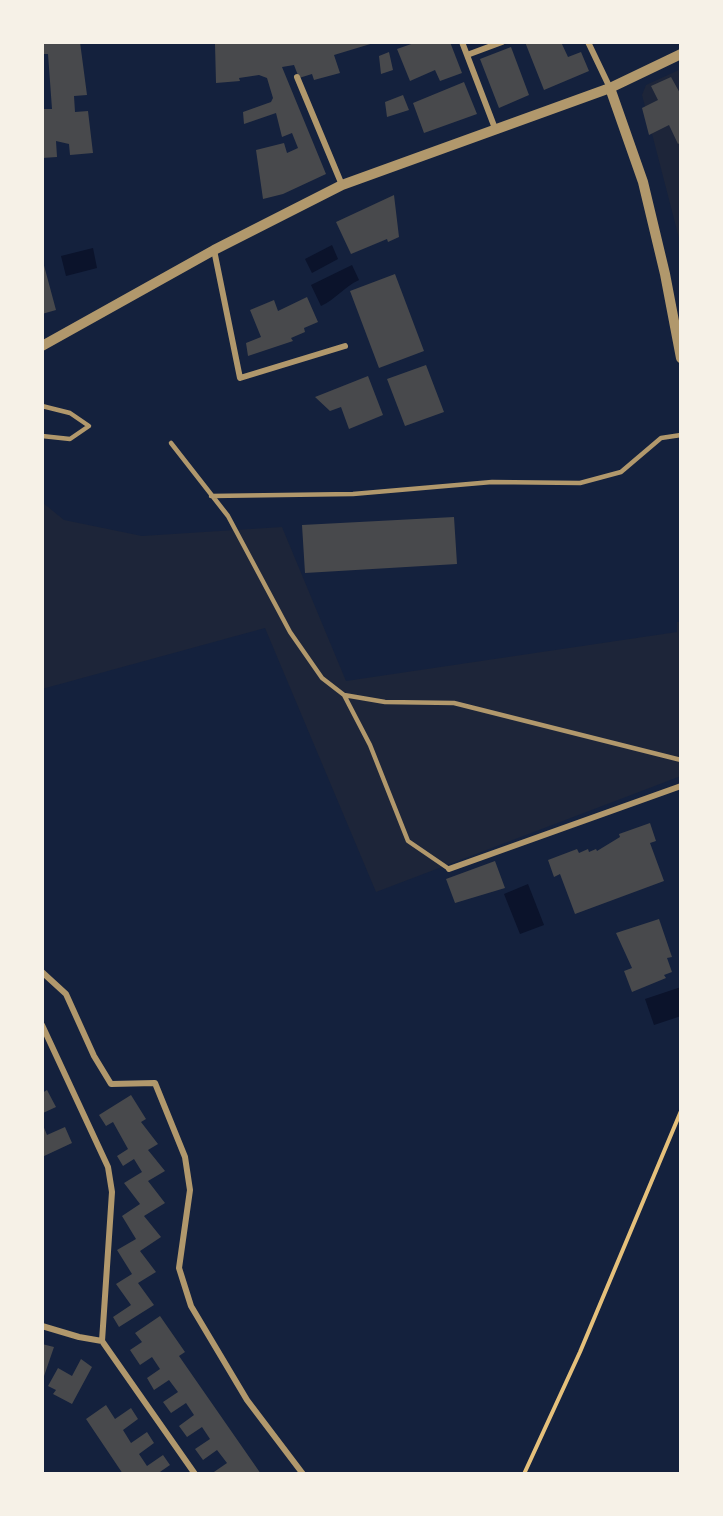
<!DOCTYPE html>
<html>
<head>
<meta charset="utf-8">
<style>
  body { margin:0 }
  #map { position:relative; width:723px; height:1516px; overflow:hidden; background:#14213d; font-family:Signika,sans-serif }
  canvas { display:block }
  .frame { position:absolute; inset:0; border:44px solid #f6f1e7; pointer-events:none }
</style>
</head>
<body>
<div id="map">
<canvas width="723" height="1516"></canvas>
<div class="frame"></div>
</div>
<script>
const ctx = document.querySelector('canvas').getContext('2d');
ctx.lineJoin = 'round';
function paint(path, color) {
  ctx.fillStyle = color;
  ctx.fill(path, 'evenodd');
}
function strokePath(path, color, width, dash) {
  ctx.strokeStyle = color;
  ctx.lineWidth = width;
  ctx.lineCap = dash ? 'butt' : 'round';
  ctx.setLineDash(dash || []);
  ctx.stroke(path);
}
const green = new Path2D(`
  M681,69V246L642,95L646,85Z
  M42,502L64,520L142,536L282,527L346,681L677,632V622H681V776L376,892L265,628L42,689Z`);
const water = new Path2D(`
  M332,245L338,259L312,273L305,259Z
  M93,248L97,268L66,276L61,256Z
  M352,265L359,280C344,287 336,299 321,306L311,285Z
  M528,884L544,925L520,934L504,894Z
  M681,987V1016L654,1025L645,999Z`);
const building = new Path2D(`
  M42,42H80L87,95L74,96L75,112L88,111L93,153L70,155L69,144L56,141L57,157L42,158V109H52L48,54H42Z
  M205,42H377L334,55L340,73L314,80L312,74L299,78L294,65L282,67L326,174L283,194L263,199L256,150L284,143L287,153L298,148L292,133L282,137L276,113L244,124L243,112L271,102L273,98L267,78L259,75L239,78L240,81L216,83L215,44Z
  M417,42H450L462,73L440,81L435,70L410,81L397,49Z
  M525,42H561L568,57L581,52L589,71L544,90Z
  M511,47L529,95L499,108L480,59Z
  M389,52L393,70L381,74L379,56Z
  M671,77L681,95V142L678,144L669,125L649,135L642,108L658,100L651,86Z
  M464,82L477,114L424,133L413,103Z
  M403,95L409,110L387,117L385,102Z
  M394,195L399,237L388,242L387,239L351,254L336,222Z
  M42,258L56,310L42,314Z
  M395,274L424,351L379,368L350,291Z
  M307,297L318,322L304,328L305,332L291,338L293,341L248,356L246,343L261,337L250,310L274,300L278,311Z
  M426,365L444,412L405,426L387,379Z
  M368,376L383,415L349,429L341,407L330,411L315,397Z
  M454,517L457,564L305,573L302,525Z
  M650,823L656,841L650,843L664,881L575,914L560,874L554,877L548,860L577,849L579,853L588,849L589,852L596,849L597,851L620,837L619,834Z
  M495,861L505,888L455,903L446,879Z
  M659,919L672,957L667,958L672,972L664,975L666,978L632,992L624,971L632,968L616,933Z
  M47,1090L56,1107L43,1113L42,1093Z
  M131,1095L146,1119L141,1122L158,1144L148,1150L165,1171L148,1181L165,1203L144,1216L161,1237L140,1251L156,1272L138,1283L154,1305L119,1327L113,1317L131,1305L116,1284L132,1274L117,1250L136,1239L122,1216L140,1204L124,1183L142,1172L134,1159L123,1166L117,1156L128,1149L113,1122L106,1126L99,1115Z
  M42,1123L47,1135L65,1127L72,1143L42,1157Z
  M160,1316L185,1352L179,1356L261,1474H211L227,1463L217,1450L203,1460L195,1449L210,1439L202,1427L187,1437L179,1426L194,1415L186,1403L171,1413L163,1402L178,1392L169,1380L154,1390L147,1378L160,1369L152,1357L140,1365L130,1350L142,1342L135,1333Z
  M42,1344L54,1347L42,1382Z
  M81,1359L92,1367L72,1404L53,1394L56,1390L48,1386L58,1368L72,1376Z
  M106,1405L115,1419L131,1408L138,1419L123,1430L131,1443L147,1432L154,1443L139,1454L147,1466L163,1455L170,1465L157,1474H123L86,1419Z`);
const path = new Path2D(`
  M524,1474L580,1352L681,1111`);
const service = new Path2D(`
  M42,406L70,413L89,426L70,439L42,436
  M171,443L228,516L290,632L322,678L344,695L385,702L454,703L681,760
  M211,496L353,494L492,482L580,483L621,472L661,438L681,435
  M344,695L370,745L408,841L449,869`);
const minor = new Path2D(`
  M462,42L496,131
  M588,42L610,88
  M467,55L502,42
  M297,77L342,185
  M214,250L240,378L345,346
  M449,869L681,786
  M42,972L66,994L94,1056L111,1084L155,1083L185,1157L190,1190L179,1268L191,1306L247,1400L303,1474
  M42,1025L108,1167L112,1192L102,1341
  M42,1326L79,1337L102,1341L195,1474`);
const tertiary = new Path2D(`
  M610,88L643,182L665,274L681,358
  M42,346L214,250L342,185L610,88L681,54`);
paint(green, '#1d2539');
paint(water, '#0b132b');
paint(building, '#48494c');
strokePath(path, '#e5c07b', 4);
strokePath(service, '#b1986c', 4.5);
strokePath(minor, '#b1986c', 6);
strokePath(tertiary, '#b1986c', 10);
</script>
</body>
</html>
